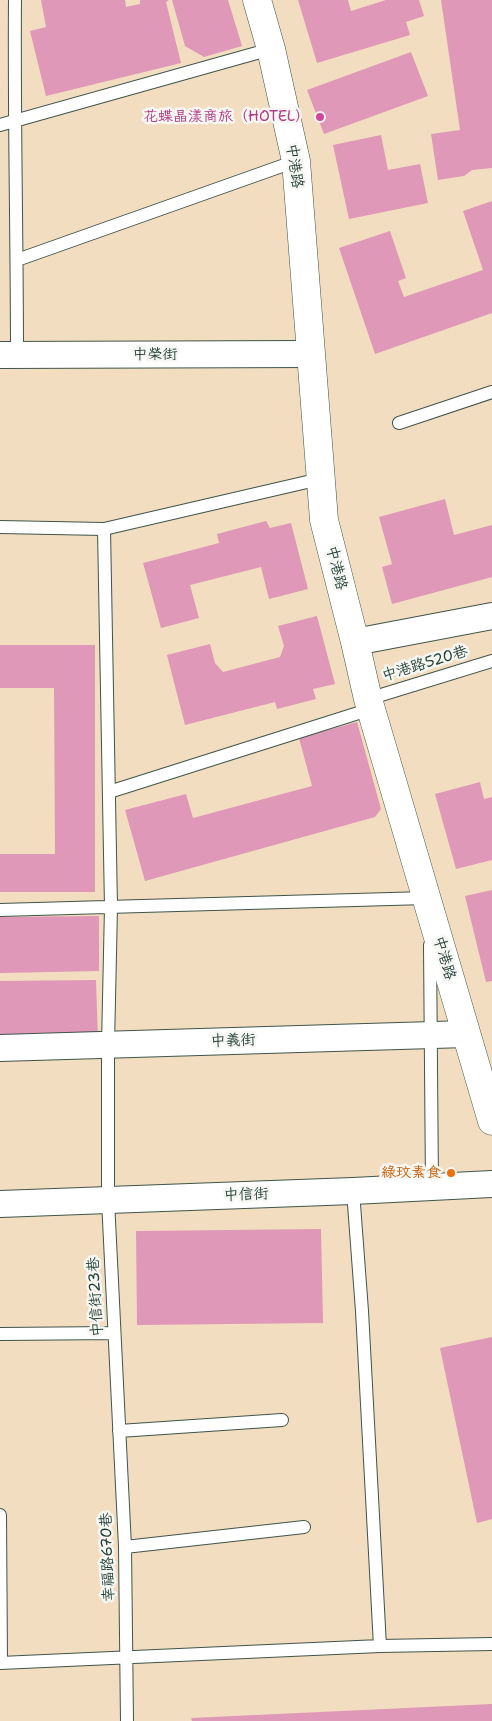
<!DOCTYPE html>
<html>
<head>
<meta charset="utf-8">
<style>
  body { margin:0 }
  canvas { display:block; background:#f2ddc0 }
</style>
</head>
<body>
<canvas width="492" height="1721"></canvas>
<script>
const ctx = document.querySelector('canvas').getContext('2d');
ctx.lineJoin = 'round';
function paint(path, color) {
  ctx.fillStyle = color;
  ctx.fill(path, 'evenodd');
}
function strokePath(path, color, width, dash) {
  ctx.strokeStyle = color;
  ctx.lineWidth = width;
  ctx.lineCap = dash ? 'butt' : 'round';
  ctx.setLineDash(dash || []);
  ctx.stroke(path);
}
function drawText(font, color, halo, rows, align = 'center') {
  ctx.font = font + ' "Shantell Sans","LXGW WenKai TC",sans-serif';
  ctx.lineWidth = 5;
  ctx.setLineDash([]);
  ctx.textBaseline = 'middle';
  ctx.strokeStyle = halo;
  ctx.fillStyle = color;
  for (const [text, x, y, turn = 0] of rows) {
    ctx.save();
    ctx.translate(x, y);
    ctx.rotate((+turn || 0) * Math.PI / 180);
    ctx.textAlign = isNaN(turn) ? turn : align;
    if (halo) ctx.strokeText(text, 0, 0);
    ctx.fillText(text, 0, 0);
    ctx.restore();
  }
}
const building = new Path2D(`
  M41,0H125L126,7L140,4V0H169L166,2L181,63L46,96L30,31L46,27Z
  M172,0H228L242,46L204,57L185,46Z
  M298,0H348L351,11L386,0H419L424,16L406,22L410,35L317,63Z
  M441,0H492V168L472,170L464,176L438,180L431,134L460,130Z
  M411,52L428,96L324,134L307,90Z
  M381,135L388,170L420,164L428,203L349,219L333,145Z
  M492,201V313L375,354L339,248L390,231L406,278L398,281L404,297L483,270L463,211Z
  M445,499L454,535L492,525V577L392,604L382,567L392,564L379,517Z
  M266,521L270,528L291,523L308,589L269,599L261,567L190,585L199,618L161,628L143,563L219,543L217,534Z
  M317,616L335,684L313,689L316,699L277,709L275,702L185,725L167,655L210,644L215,663L223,672L280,657L284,646L278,626Z
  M0,645H95V892H0V854H55L54,688H0Z
  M357,722L381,809L375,817L145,881L125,810L186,794L193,818L312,786L299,738Z
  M480,782L484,799L492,797V860L456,869L435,794Z
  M492,890V981L486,982L465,896Z
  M99,916V971L0,973V917Z
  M96,980L98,1041L0,1042V981Z
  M321,1229L323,1323L137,1325L136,1231Z
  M492,1337V1519L477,1523L440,1348Z
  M492,1704V1721H192L191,1718Z`);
const service = new Path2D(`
  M15,0C14,118 17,237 17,355
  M0,125L271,49
  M17,260L296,161
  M399,423L492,392
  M0,527L104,529L320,479
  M104,529L111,907L108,1045V1200L125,1547L127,1721
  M368,699L492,661
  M109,792L371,709
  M0,910L426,898
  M430,945L432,1188
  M353,1191L362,1311L380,1646
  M0,1334L114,1333
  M119,1431L282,1420
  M0,1515L1,1663
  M125,1547L304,1527
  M0,1663L380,1646L492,1644`);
const minor = new Path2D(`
  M0,355L311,354
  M355,642L492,616
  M0,1048L466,1034
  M0,1204L353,1191L492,1184`);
const tertiary = new Path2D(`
  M257,0L271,49L296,161L324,520L355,642L368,699L492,1121`);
const markers = [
  [320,117,5,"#d1479c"],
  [451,1173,5,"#e8710a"]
];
const hotelNames = [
  ["花蝶晶漾商旅（HOTEL）",310,117]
];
const streetNames = [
  ["中港路",294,166,82],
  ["中榮街",155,355],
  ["中港路",336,568,76],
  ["中港路520巷",425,664,-17],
  ["中港路",444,958,74],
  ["中義街",233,1041,-2],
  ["中信街",246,1195,-2],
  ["中信街23巷",96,1297,-93],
  ["幸福路670巷",108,1557,-92]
];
const foodNames = [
  ["綠玟素食",441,1173]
];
paint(building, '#df98b7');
strokePath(service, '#3f5549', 14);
strokePath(minor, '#3f5549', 28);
strokePath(tertiary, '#3f5549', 29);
strokePath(service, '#fff', 12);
strokePath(minor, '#fff', 26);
strokePath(tertiary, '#fff', 28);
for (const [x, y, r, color] of markers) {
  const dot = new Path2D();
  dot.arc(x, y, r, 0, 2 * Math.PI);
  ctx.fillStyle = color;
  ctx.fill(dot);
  strokePath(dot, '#f6f6f2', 2);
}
drawText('15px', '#b23c85', '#f6f6f2', hotelNames, 'right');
drawText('15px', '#1f3d34', '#f6f6f2', streetNames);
drawText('15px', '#c56008', '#f6f6f2', foodNames, 'right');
</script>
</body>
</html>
